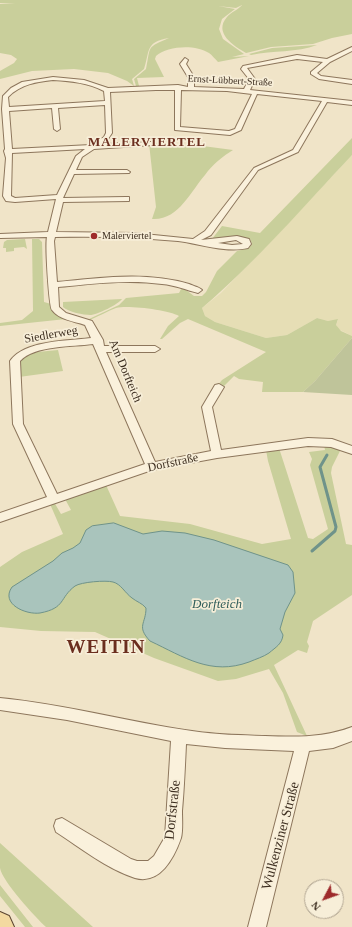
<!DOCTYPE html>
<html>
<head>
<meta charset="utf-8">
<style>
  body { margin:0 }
  #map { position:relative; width:352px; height:927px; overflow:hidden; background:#f0e4c8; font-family:"Times New Roman",serif }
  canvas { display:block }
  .north { position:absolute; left:304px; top:879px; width:40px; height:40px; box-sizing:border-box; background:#f7eed8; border:1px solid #ada18e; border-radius:50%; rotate:229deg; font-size:11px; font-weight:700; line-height:16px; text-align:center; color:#3d2e20 }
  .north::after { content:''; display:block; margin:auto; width:14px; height:18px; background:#9e2a2b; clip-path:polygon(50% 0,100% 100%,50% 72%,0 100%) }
</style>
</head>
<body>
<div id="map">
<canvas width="352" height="927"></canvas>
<div class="north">N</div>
</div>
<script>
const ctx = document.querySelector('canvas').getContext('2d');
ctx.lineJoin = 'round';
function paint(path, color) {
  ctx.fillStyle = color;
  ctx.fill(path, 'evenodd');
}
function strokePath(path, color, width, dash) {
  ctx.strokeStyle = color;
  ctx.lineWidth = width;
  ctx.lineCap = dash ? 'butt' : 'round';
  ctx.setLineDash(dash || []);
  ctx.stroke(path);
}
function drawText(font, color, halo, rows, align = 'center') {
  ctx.font = font + ' "Times New Roman",serif';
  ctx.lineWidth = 3.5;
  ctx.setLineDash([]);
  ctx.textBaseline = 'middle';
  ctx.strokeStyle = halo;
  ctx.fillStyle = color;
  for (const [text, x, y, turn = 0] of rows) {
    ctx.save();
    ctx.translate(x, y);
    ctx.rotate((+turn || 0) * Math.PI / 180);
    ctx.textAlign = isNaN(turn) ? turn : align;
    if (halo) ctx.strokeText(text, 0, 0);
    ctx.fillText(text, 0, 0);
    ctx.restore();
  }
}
const farmland = new Path2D(`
  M352,155V336L338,329L336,325L338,320L328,321L317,318L287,335L266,338L215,322L205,316L202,308L221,293L276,236Z`);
const green = new Path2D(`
  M0,0H352V34L332,38L313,44L271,47L246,53C234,46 213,33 227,17C231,12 238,10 242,5L236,8L218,6L235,9L222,19L219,29L223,39L244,54L232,57L249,56L218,62C215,59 212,55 209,53C195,44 167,46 156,56L155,59L164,77L137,78L139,86H136L134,79L146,69C151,45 146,48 169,38C145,42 150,51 144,69L132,79L134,86L127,81L108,73L74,69L32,71L0,79V71L14,63L17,59L11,55L0,53V4H15L0,3Z
  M317,45C297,53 273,50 251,55L249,54L272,48Z
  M352,138V155C304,206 255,263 202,308L205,316L215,322L266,338L287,335L317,318L328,321L338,319L336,325L341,331L352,336V338L315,381L303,392H262L263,382L239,379L234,376L223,387L217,386L222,380L266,352L188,319L180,323L162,339H160L168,326L179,316C168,310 128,305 116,308C108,311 99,316 90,320L89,319L119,305L126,298L179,293L182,287L194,296H202L206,292L217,271L237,251L249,248L252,244L250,239L235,236L212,239L222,226L260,233Z
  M149,143L195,145L233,150C223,156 212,165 205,175C191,191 178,221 152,219L156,207Z
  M25,239L27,249L24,247L14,248V251L6,252V248H3L4,242L7,240Z
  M32,239H39L42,242L44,302L51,304L55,314L66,319L0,326V323L22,320L33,311Z
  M122,299C119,304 97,315 90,315C84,315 68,312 63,307V302Z
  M58,350L63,371L19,377L20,357L27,353Z
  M324,445L341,449L332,467L331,473L346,544L352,545V595L313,621L307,642L309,646L307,653L298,650L274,665L307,736L297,732L283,693L269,669L236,679L218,681L154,658L95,632L41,631L0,627V567L22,552L63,534L50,504L54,502L61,514L71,510L65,499L106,485L120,516L190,524L262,544L291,539L268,461L266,450L279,448L308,538L313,539L328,529L310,465L312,459L309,452L325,450Z
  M0,843L93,927H46C36,918 2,881 0,868C0,860 0,851 0,843Z
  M0,885L33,927H25L0,896Z`);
const cemetery = new Path2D(`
  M352,338V395L303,392L315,381Z`);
const water = new Path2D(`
  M114,523L143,534L162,531L185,533L214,540L288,565L293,572L295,593L285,612L280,629L283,635C282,644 276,647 269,653C263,657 256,659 249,662C211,676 184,657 150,641C136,626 146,624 146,608C142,603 137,602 132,598C125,593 121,584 113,582C106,580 81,582 75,586C59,598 66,608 40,613C26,615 0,604 12,587L53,561L62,553L73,548L80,543L86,530L92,526Z`);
const stream = new Path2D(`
  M312,551L335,531L336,527L320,467L327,455`);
const street = new Path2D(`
  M352,47V51L330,62L317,73L321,76L352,80V84L319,79L311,74V72L323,62L297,59L247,68L255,79L250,90L352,101V105L327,102L298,152L258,170L211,235L201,240L237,236L249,239L251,244L248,248C225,253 201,244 178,241C137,237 96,236 55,237L54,241L57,282C100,278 146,271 189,284C193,286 199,287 202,290L198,293C186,290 175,285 162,284C128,279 92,284 58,287L59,307L66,313L92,321L103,340L104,346H155L160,349L155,352H106L155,462L211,451L202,407L215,385L219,384L224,387L212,407L221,450L308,438L332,439L352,446V454L331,447L308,446L217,458L152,470L0,522V513L47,497L13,424L10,361C25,340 67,341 91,338L85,325C74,321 59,320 52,310C49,306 45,244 47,237L0,238V234L48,232L56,199L15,202L6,201L3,196L6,158L4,151L5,149L2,109L3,96L11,88L22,82L53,77L84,80L108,88L178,85L188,87V77L180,64L185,58L188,60L186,64L194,77V87L244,89L249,79L241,69L243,66L297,55L327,59ZM53,80C72,81 88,83 104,91L105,101L9,107L8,97C21,84 36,82 53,80ZM156,90H175V130L230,135L241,130L257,94L322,101L293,150L254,168L205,231L193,239L134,233L56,232L63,202L129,201V197H126L63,198L74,174L129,173L130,172L127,170H76L82,157L94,149L153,145L154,144L151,142L101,144L108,139L112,133L110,92ZM181,90L227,91L252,94L235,129L229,131L180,127ZM105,105L106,133L104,137L91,145L12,149L9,111L52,108L54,129L57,131L60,129L58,108ZM85,149L76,156L57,195L15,198L11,196L12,153ZM236,240L243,244L232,245L218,243ZM93,344L145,464L57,494L23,424L20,361C35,345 72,347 93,344Z
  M0,698C65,704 128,722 192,731C216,735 241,735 265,736C296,737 323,738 352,727V741L333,748L309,751L266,927H248L294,751L225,748L186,744C185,766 184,789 182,811C182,820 183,830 181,838C174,858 160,885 135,878C107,869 81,848 56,832L54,826L56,820L62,818L131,859L137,861H148L154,856L165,837L171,741L67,720L0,710Z`);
const primary = new Path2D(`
  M0,912L9,916L14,927H0Z`);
const markers = [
  [94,236,4,"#9e2a2b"]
];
const farStreetnames = [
  ["Ernst-Lübbert-Straße",230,81,3]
];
const farPoinames = [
  ["Malerviertel",102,236]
];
const streetNames = [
  ["Siedlerweg",51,335,-10],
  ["Am Dorfteich",125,371,67],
  ["Dorfstraße",173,463,-12]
];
const farDistrictnames = [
  ["MALERVIERTEL",147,143]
];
const waterNames = [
  ["Dorfteich",217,605]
];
const nearStreetnames = [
  ["Dorfstraße",173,810,-84],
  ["Wulkenziner Straße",281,836,-75]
];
const nearDistrictnames = [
  ["WEITIN",106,648]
];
paint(farmland, '#e6deb5');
paint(green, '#c9cf9b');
paint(cemetery, '#bfc49a');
paint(water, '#a9c4bc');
strokePath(water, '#6f938a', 1);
strokePath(stream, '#6f938a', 3);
strokePath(street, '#8d765c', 2);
strokePath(primary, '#5b4430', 2);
paint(street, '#faf1dc');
paint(primary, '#f3d9a0');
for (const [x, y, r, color] of markers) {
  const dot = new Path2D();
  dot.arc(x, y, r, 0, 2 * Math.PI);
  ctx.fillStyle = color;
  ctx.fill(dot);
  strokePath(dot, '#f7eed8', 1.5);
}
drawText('10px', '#3d2e20', '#f7eed8', farStreetnames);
drawText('10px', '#3d2e20', '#f7eed8', farPoinames, 'left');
drawText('12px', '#3d2e20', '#f7eed8', streetNames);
ctx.letterSpacing = '1px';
drawText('bold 13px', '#6b2e1e', '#f7eed8', farDistrictnames);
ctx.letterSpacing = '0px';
drawText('italic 13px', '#2f5d5a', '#f7eed8', waterNames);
drawText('14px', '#3d2e20', '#f7eed8', nearStreetnames);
ctx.letterSpacing = '1px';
drawText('bold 19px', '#6b2e1e', '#f7eed8', nearDistrictnames);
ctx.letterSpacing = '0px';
</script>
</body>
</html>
